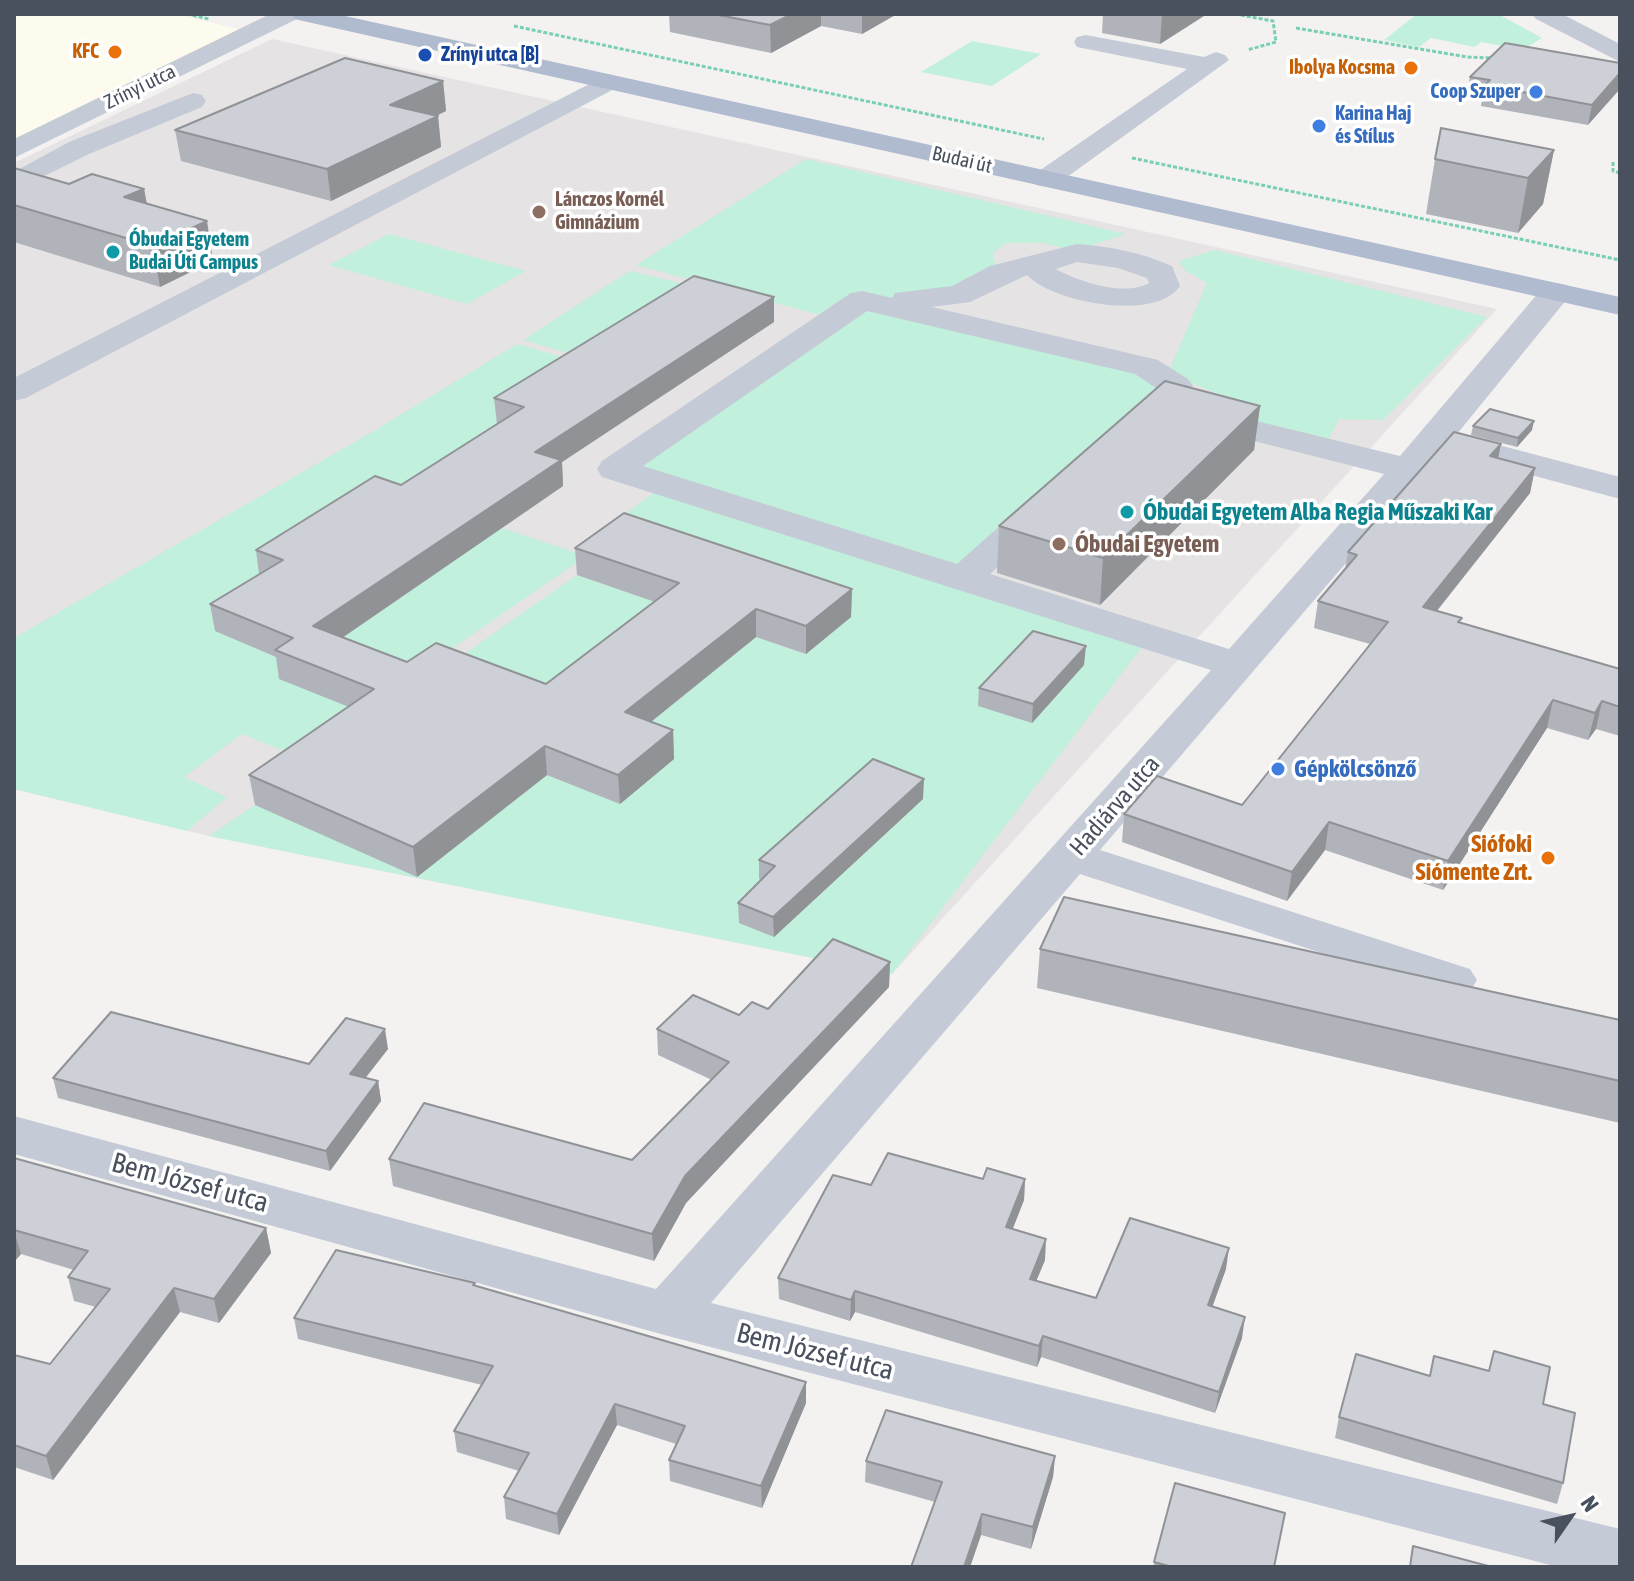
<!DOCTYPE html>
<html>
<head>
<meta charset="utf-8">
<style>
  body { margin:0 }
  #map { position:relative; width:1634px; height:1581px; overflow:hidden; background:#f4f2f1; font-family:"Asap Condensed",sans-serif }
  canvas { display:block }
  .frame { position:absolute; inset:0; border:16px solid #49515f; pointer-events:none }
  .north { position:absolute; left:1530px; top:1477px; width:80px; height:80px; -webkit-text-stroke:6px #fff; paint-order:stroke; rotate:56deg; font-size:22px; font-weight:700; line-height:32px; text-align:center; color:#49515f }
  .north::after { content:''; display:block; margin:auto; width:28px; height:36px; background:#49515f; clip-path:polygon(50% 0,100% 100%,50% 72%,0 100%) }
</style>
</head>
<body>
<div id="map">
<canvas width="1634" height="1581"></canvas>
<div class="frame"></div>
<div class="north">N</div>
</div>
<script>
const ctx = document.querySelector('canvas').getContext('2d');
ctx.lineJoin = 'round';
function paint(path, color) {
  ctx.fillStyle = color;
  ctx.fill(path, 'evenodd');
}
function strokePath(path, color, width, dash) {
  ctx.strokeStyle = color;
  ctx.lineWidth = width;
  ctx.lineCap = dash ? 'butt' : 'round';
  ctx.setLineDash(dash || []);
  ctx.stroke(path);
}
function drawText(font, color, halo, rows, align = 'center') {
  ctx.font = font + ' "Asap Condensed",sans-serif';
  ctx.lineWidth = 7;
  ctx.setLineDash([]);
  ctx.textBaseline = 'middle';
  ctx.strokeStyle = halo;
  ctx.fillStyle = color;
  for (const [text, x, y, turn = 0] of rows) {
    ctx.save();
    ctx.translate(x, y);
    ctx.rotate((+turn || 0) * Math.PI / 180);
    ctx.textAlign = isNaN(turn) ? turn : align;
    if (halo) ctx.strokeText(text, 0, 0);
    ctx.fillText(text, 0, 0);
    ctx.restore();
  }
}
const commercial = new Path2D(`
  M14,14H174L239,29L14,141Z`);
const education = new Path2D(`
  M272,39L1497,309L892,974L209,836L14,789V163Z`);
const green = new Path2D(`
  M1417,14H1498L1542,38L1522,50L1481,42L1475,47L1431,38L1419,47L1384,40Z
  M972,41L1041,54L992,86L921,72Z
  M806,159L1126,234L1073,251L1044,243H1006L993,253L996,268L906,307L1146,367L1176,386L964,578L1155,630L892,974L209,836L255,805L376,767L627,741L756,637L806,654L608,527L664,485L615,469L823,316L636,265Z
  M389,234L526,271L467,304L329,265Z
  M1215,250L1487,317L1383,420L1339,419L1328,440L1189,407L1222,396L1168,373L1207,283L1186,271L1179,261Z
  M630,271L713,291L605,364L523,340Z
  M517,344L600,368L298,666L280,678L359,711L294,755L242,734L184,777L227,797L187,831L14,789V638L379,428Z
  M502,528L586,556L418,672L328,639Z
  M577,575L681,611L548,712L440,671Z`);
const path = new Path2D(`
  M187,14L209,19
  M1235,14L1273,21L1276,42L1247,50
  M514,26L1044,139
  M1296,28L1467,57L1493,58
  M1132,158L1620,260
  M1613,162V171L1620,173`);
const minor = new Path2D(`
  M270,14H301L297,19L14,158V139Z
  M1532,14H1562L1620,44V62L1536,19Z
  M1086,35L1204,57L1216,52L1225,55L1229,60L1056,185L1046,187L1036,185L1032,179L1036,173L1187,69L1077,47L1074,42L1077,37Z
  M609,74L618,77L622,82L618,87L26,398L14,401V378Z
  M193,93L202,95L206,101L202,107L89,154L14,191V172L69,142Z
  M1077,244C1110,246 1142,253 1172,266L1180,286C1156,322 1053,303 1027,275L970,302L932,307L1158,360L1188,379L1193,386C1180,405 1167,420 1144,414L1139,407L1156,388L1135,374L867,311L643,466L957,564L1029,500L1042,497L1055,500L1060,508L1055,516L990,574L1229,649L1384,474L1187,424L1182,417L1187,410L1199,407L1400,456L1545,285L1556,283L1567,285L1572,292L1567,299L1457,434L1620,477V499L1442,451L1100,850L1470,969L1477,980L1470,991L1453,996L1080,874L711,1303L1620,1529V1567H1558L668,1336L14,1154V1116L656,1289L1211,670L602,477L597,469L602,461L851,293L862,291L892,298L895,293L952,286L990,266ZM1077,262L1118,268L1147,278L1149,283C1125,297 1079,282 1056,269Z`);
const major = new Path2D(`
  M291,14H336L1620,297V315L303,21L295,19Z`);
const wall = new Path2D(`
  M669,14H897L862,34L821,26L771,53L670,32Z
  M1103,14H1207L1160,44L1102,33Z
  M1620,63L1588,125L1481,106L1482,100L1466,97L1470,77Z
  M443,81L446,111L436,116H438L441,147L331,201L181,161L175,130Z
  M1554,150L1543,204L1518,233L1426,214L1435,159Z
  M14,168L69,184L144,189L147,204L213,261L160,287L14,242Z
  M774,322L562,462L563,486L342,638L407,662L546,684L655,602L577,575L575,548L852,589L851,617L806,654L756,637L651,722L673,730L674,759L620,804L547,775L417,877L255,805L249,775L349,707L279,679L276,657L215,631L210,604L259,574L256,550L401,485L498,424H497L494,398Z
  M1260,406L1254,450L1100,605L997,573L999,526Z
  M1473,426L1532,430L1517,447L1471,435Z
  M1498,458L1535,468L1530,493L1437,611L1461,623L1620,669V736L1596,729L1588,740L1547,728L1443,890L1325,850L1287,901L1122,842L1124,814L1242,805L1370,644L1314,628L1318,601L1345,569L1348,552Z
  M1084,665L1032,723L978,706L979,688Z
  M923,799L774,937L739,923L738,903L761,880L759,879V860Z
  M1040,949L1620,1020V1123L1037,988Z
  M890,962L889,987L686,1203L654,1261L393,1186L389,1159L632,1160L712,1080L658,1055L657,1029L739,1015L768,1009Z
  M388,1049L365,1078L378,1081L381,1101L330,1171L58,1098L53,1078L309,1064Z
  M14,1158L266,1228L271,1253L219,1323L180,1312L53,1480L14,1467V1355L50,1364L96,1307L74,1301L68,1277L74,1270L21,1254L14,1262Z
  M983,1179H1025L1024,1200L1012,1229L1045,1260L1036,1281L1096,1298L1226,1269L1212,1307L1242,1338L1215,1413L1041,1357L1037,1367L855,1312L850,1321L779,1299L778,1278L871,1185Z
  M475,1283V1286L806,1403L762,1508L670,1481L669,1460L676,1444L617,1425L559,1535L506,1519L504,1497L519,1471L457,1452L454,1431L482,1385L298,1339L294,1318Z
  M1430,1376L1543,1404L1563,1483L1557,1504L1335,1438L1339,1417Z
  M1055,1456L1053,1477L1031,1549L981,1535L970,1567H911L935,1502L865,1482L866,1461Z
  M1154,1562L1274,1567H1154Z`);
const shadedWall = new Path2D(`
  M792,14H821V26L771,53L770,25Z
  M862,14H897L862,34Z
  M1162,14H1207L1160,44Z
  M1620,73V89L1588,125L1592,105Z
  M443,81L446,111L394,136L390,105Z
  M438,116L441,147L331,201L327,169Z
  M1554,150L1543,204L1518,233L1528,178Z
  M144,189L151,228L124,197Z
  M207,221L213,261L160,287L153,246Z
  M774,297V322L562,462L563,486L317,655L313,626L535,452Z
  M1260,406L1254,450L1100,605L1103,558Z
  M1534,421L1532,430L1517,447L1518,438Z
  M1501,444L1496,469L1490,456Z
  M1535,468L1530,493L1419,633L1423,607Z
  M852,589L851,617L806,654V626Z
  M756,609V637L627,741L625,712Z
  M1086,646L1084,665L1032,723L1033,704Z
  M1553,700L1547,728L1443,890L1448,861Z
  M1602,701L1596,729L1588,740L1595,713Z
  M673,730L674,759L620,804L618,775Z
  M545,746L547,775L417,877L413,847Z
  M924,779L923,799L774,937L773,917Z
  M1329,822L1325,850L1287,901L1292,872Z
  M890,962L889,987L686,1203L654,1261L652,1234L685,1176Z
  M385,1029L388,1049L353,1094L350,1074Z
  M378,1081L381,1101L330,1171L326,1151Z
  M1025,1179L1024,1200L1005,1249L1006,1227Z
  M266,1228L271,1253L219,1323L214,1299Z
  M14,1231L21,1254L14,1262Z
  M1046,1239L1045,1260L1028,1301L1030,1279Z
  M1229,1248L1226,1269L1205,1327L1208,1305Z
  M174,1288L180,1312L53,1480L46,1456Z
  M855,1291V1312L850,1321L851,1300Z
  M1245,1317L1242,1338L1215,1413L1219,1392Z
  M1043,1336L1041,1357L1037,1367L1039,1346Z
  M806,1382V1403L762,1508L761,1486Z
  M615,1404L617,1425L559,1535L557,1514Z
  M1055,1456L1053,1477L1031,1549L1033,1527Z
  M982,1514L981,1535L970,1567H964Z`);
const building = new Path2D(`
  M713,14H792L770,25Z
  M1505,43L1620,63V73L1592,105L1485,85L1490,80L1470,77Z
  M345,58L443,81L390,105L438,116L327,169L175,130Z
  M1441,128L1554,150L1528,178L1435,159Z
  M14,168L69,184L92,174L144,189L124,197L207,221L153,246L14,205Z
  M694,276L774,297L535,452L561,460L313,626L407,662L436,643L546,684L679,583L575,548L624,513L852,589L806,626L756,609L625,712L673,730L618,775L545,746L413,847L249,775L374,689L275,650L293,638L210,604L283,560L256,550L375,476L401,485L524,407L494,398Z
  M1165,381L1260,406L1103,558L999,526Z
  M1490,409L1534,421L1518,438L1473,426Z
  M1454,432L1501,444L1490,456L1535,468L1423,607L1462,618L1458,622L1620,669V707L1602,701L1595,713L1553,700L1448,861L1329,822L1292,872L1124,814L1157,776L1242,805L1388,622L1318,601L1357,555L1348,552Z
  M1033,631L1086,646L1033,704L979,688Z
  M873,759L924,779L773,917L738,903L775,866L759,860Z
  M1064,897L1620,1020V1081L1040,949Z
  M833,939L890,962L685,1176L652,1234L389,1159L424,1103L632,1160L729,1062L657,1029L693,995L739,1015L752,1002L768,1009Z
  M111,1012L309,1064L346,1018L385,1029L350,1074L378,1081L326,1151L53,1078Z
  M888,1153L983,1179L987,1168L1025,1179L1006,1227L1046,1239L1030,1279L1096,1298L1130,1218L1229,1248L1208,1305L1245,1317L1219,1392L1043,1336L1039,1346L855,1291L851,1300L778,1278L833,1175L871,1185Z
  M14,1158L266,1228L214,1299L174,1288L46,1456L14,1445V1355L50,1364L110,1289L68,1277L88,1251L14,1230Z
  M336,1250L475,1283L473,1285L806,1382L761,1486L669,1460L685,1426L615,1404L557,1514L504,1497L529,1453L454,1431L493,1366L294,1318Z
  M1494,1351L1550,1367L1543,1404L1575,1413L1563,1483L1339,1417L1356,1354L1430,1376L1434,1356L1489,1371Z
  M886,1410L1055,1456L1033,1527L982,1514L964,1567H911L942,1482L866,1461Z
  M1175,1483L1285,1513L1274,1567H1172L1154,1562Z
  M1413,1546L1492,1567H1410Z`);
const markers = [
  [115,52,8,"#e8710a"],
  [425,55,8,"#1a4fb4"],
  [1411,68,8,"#e8710a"],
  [1536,92,8,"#3f7fe0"],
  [1319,126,8,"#3f7fe0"],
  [539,212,8,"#8d6e63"],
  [113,252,8,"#0f9aa8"],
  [1127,512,8,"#0f9aa8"],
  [1059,544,8,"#8d6e63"],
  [1278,769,8,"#3f7fe0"],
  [1548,858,8,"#e8710a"]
];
const farFoodnames = [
  ["KFC",99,52],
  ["Ibolya Kocsma",1395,68]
];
const farTransitnames = [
  ["Zrínyi utca [B]",441,55]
];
const farStreetnames = [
  ["Zrínyi utca",140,87,-26],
  ["Budai út",962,160,13]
];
const farShopnames = [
  ["Coop Szuper",1520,92],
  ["Karina Haj",1335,114,"left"],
  ["és Stílus",1335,137,"left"]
];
const farEducationnames = [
  ["Lánczos Kornél",555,200],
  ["Gimnázium",555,223]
];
const farCulturenames = [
  ["Óbudai Egyetem",129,240],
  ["Budai Úti Campus",129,263]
];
const cultureNames = [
  ["Óbudai Egyetem Alba Regia Műszaki Kar",1143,512]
];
const educationNames = [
  ["Óbudai Egyetem",1075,544]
];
const shopNames = [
  ["Gépkölcsönző",1294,769]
];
const streetNames = [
  ["Hadiárva utca",1115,806,-49]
];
const foodNames = [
  ["Siófoki",1532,844],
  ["Siómente Zrt.",1532,872]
];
const nearStreetnames = [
  ["Bem József utca",190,1183,15],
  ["Bem József utca",815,1352,14]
];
paint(commercial, '#fdfbed');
paint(education, '#e5e3e3');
paint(green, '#c1f0dc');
strokePath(path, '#79cfb4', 3, [4, 2]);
paint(minor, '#c5cbd6');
paint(major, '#b1bbd0');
paint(wall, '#b0b3b9');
paint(shadedWall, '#909296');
paint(building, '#cdd0d7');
strokePath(building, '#909296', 2);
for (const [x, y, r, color] of markers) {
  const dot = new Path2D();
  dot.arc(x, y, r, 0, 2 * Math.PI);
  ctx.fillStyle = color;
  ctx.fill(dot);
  strokePath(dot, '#fff', 3);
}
drawText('bold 20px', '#c56008', '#fff', farFoodnames, 'right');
drawText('bold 20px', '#164399', '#fff', farTransitnames, 'left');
drawText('20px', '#49515f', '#fff', farStreetnames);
drawText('bold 20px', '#366cbe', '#fff', farShopnames, 'right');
drawText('bold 20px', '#785e54', '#fff', farEducationnames, 'left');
drawText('bold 20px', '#0d838f', '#fff', farCulturenames, 'left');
drawText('bold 24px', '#0d838f', '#fff', cultureNames, 'left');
drawText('bold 24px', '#785e54', '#fff', educationNames, 'left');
drawText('bold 24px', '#366cbe', '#fff', shopNames, 'left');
drawText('24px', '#49515f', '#fff', streetNames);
drawText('bold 24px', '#c56008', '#fff', foodNames, 'right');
drawText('28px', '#49515f', '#fff', nearStreetnames);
</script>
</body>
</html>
